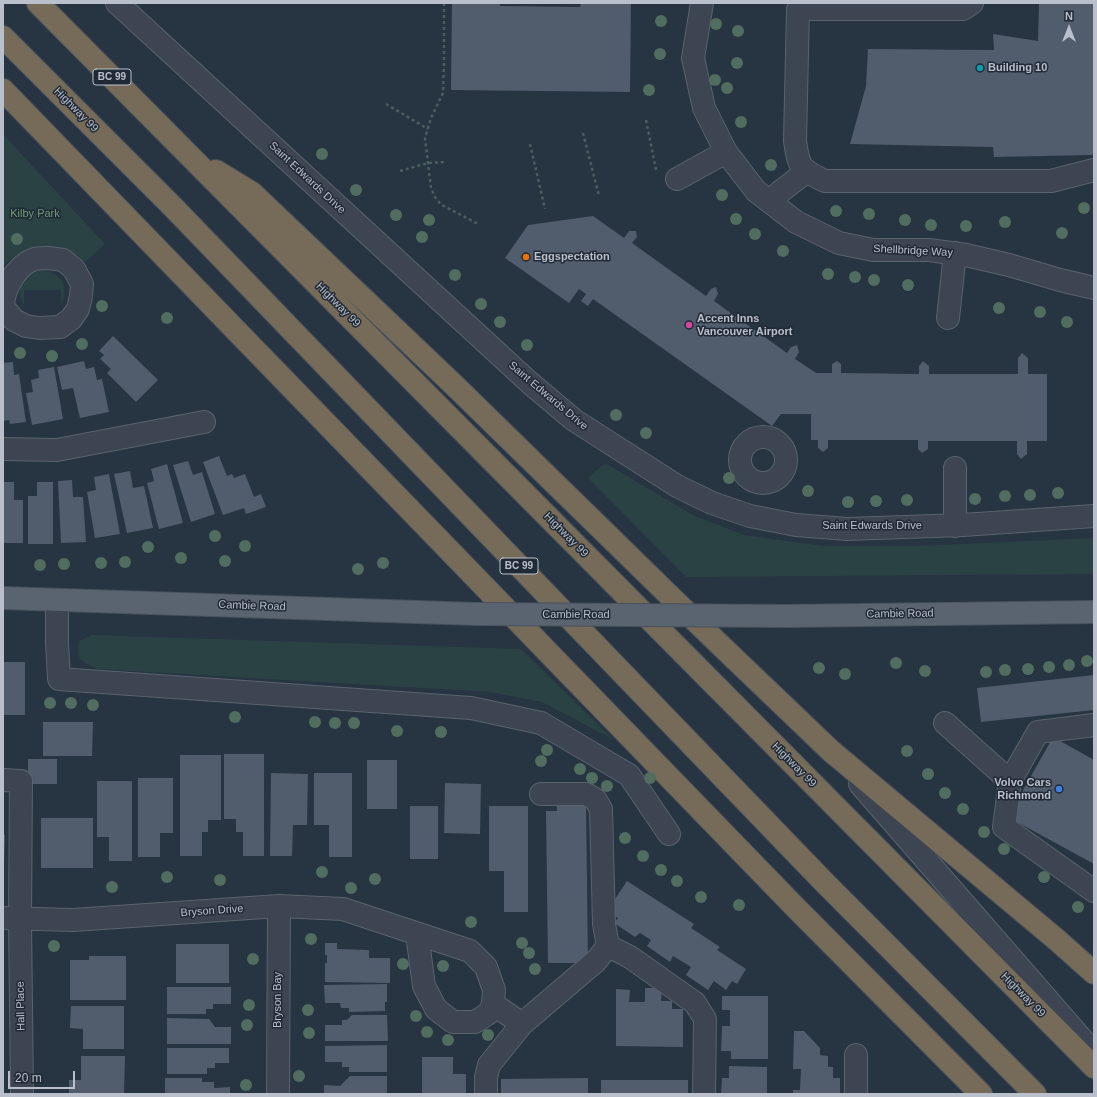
<!DOCTYPE html>
<html>
<head>
<meta charset="utf-8">
<style>
  body { margin:0 }
  #map { position:relative; width:1097px; height:1097px; overflow:hidden; background:#273441; font-family:Arial,sans-serif }
  canvas { display:block }
  .frame { position:absolute; inset:0; border:4px solid #b9c0cb; pointer-events:none }
  .north { position:absolute; left:1049px; top:8px; width:40px; height:40px; -webkit-text-stroke:3px #202a36; paint-order:stroke; rotate:0deg; font-size:11px; font-weight:700; line-height:16px; text-align:center; color:#b9c0cb }
  .north::after { content:''; display:block; margin:auto; width:14px; height:18px; background:#b9c0cb; clip-path:polygon(50% 0,100% 100%,50% 72%,0 100%) }
  .scale { position:absolute; left:8px; top:1071px; width:67px; height:18px; box-sizing:border-box; border:2px solid #b9c0cb; border-top:0; padding-left:5px; font-size:12px; line-height:14px; white-space:nowrap; color:#b9c0cb; -webkit-text-stroke:3px #202a36; paint-order:stroke }
</style>
</head>
<body>
<div id="map">
<canvas width="1097" height="1097"></canvas>
<div class="frame"></div>
<div class="north">N</div>
<div class="scale">20 m</div>
</div>
<script>
const ctx = document.querySelector('canvas').getContext('2d');
ctx.lineJoin = 'round';
function paint(path, color) {
  ctx.fillStyle = color;
  ctx.fill(path, 'evenodd');
}
function strokePath(path, color, width, dash) {
  ctx.strokeStyle = color;
  ctx.lineWidth = width;
  ctx.lineCap = dash ? 'butt' : 'round';
  ctx.setLineDash(dash || []);
  ctx.stroke(path);
}
function drawText(font, color, halo, rows, align = 'center') {
  ctx.font = font + ' Arial,sans-serif';
  ctx.lineWidth = 3;
  ctx.setLineDash([]);
  ctx.textBaseline = 'middle';
  ctx.strokeStyle = halo;
  ctx.fillStyle = color;
  for (const [text, x, y, turn = 0] of rows) {
    ctx.save();
    ctx.translate(x, y);
    ctx.rotate((+turn || 0) * Math.PI / 180);
    ctx.textAlign = isNaN(turn) ? turn : align;
    if (halo) ctx.strokeText(text, 0, 0);
    ctx.fillText(text, 0, 0);
    ctx.restore();
  }
}
const green = new Path2D(`
  M3,134L105,244L85,262C64,250 45,239 21,252C14,256 8,260 3,268Z
  M37,270C59,270 71,284 61,305V290H24V305C15,289 21,277 37,270Z
  M605,463L695,516L744,535L824,546H916L1094,538V574L686,577L588,478Z
  M92,635L521,649L614,740L542,702L490,692L97,669C81,661 75,660 79,641Z`);
const building = new Path2D(`
  M452,3H500V6L580,7L581,3H631L630,92L451,90Z
  M1039,3H1094V153L1092,155L994,157L993,147L850,144L866,86L868,49L994,50L993,34L1038,41Z
  M593,216L624,238L629,231H636L637,237L632,243L706,296L711,289L716,287L718,294L714,301L787,353L791,347L797,345L799,352L795,359L816,373H832V364L837,361L841,364V373L919,374V366L923,361L929,366V374H1018V358L1022,353L1028,358V374H1047V441H1027V454L1021,459L1017,454V441H928V449L922,453L918,449V440H828V448L823,452L818,448V440H811V414H781L772,426L593,299L588,306L581,301L586,294L579,289L569,303L505,258L528,225Z
  M113,336L158,380L136,402L107,373L111,369L100,359L104,355L99,351Z
  M84,361L86,369L94,367L97,380L102,379L109,412L80,418L73,388L62,390L57,367Z
  M13,362L14,375L19,374L26,422L10,424L9,420L3,421V363Z
  M54,367L63,419L32,425L26,393L33,392L31,380L39,378L38,370Z
  M219,456L227,476L232,474L234,478L245,474L254,497L261,494L266,507L246,514L244,508L223,515L203,462Z
  M188,461L193,475L202,472L215,514L191,522L173,465Z
  M167,464L183,523L159,529L147,483L154,481L151,469Z
  M130,471L133,488L144,486L153,528L127,533L114,474Z
  M109,474L120,534L95,538L87,492L96,490L94,477Z
  M72,480L73,497H83L86,542L61,543L58,481Z
  M3,482H14V500H23V543H3Z
  M37,482H53V544H28V496H37Z
  M3,662H25V715H3Z
  M1094,675V710L981,722L977,688Z
  M43,722H93L92,756H43Z
  M1053,737L1094,760V864L1008,817Z
  M224,754H264V856H243V832H236V819H224Z
  M180,755H221V820H208V832H202V856H180Z
  M28,759H57V784H28Z
  M367,760H397V809H367Z
  M271,773L308,774L307,825H293L292,856H270Z
  M314,773H352V857H329V825H314Z
  M138,778H173V833H160V857H138Z
  M97,781H132V861H109V837H97Z
  M445,783L481,784L480,834L444,833Z
  M557,804H586L588,963H548L546,811H557Z
  M410,806H438V859H410Z
  M489,806H528V912H504V871H489Z
  M41,818H93V868H41Z
  M3,834L5,835L4,862H3Z
  M627,881L694,924L691,928L720,947L717,950L746,969L737,984L732,981L726,990L714,981L708,990L686,975L691,967L673,956L670,962L647,946L651,940L640,933L635,937L614,923L618,918L607,911Z
  M325,943H337V949L369,950V958H390V983L325,982V963H327V955H325Z
  M176,944H229V983H176Z
  M89,956H126V1000H70V960H89Z
  M387,984V1002H385V1011L349,1012V1008H341L340,1003H325L324,985Z
  M167,987H231V1004H213V1009H206V1014H167Z
  M645,988H662L661,1001H672V1009H683V1047L616,1046V989L630,990L629,1002H645Z
  M722,996H768V1059H731V1051H721L722,1026H730V1010H722Z
  M71,1006H124V1049H83V1029L70,1028Z
  M352,1015H387L388,1041H325V1025H342V1020H347Z
  M167,1018L209,1019L215,1027H231V1044H167Z
  M794,1031H804L820,1048V1055L828,1056V1067H833V1078H840V1094H793V1090H800L801,1069H793Z
  M387,1045V1072H349V1067H342V1062H325V1046Z
  M167,1048H229V1063H215V1068H207V1074H167Z
  M81,1056H125L124,1094H69V1080H81Z
  M422,1057H453V1074H466V1094H422Z
  M729,1066L767,1067V1094H721L722,1078H729Z
  M350,1076H387V1094H324V1085L340,1086Z
  M165,1078H202V1082H214V1088L230,1087V1094H165Z
  M588,1078V1094H501V1079Z
  M601,1080H688V1094H601Z`);
const path = new Path2D(`
  M444,3V65L443,93L431,118L425,138L431,188L436,199L442,205L478,224
  M386,104L428,129
  M646,120L656,170
  M583,133L599,196
  M530,144L545,209
  M400,171L428,163L445,162`);
const minor = new Path2D(`
  M117,3L530,383L574,420L677,486L712,503L750,516L796,525L847,529L963,525L1094,516
  M702,3L693,58L704,108L726,152L756,191L796,222L839,243L873,250H929L966,255L1009,265L1060,280L1094,288
  M972,3L963,9H798L795,141C799,168 800,169 825,181H1051L1094,170
  M677,179L726,152
  M770,202L781,191L806,172
  M48,258L63,260L74,269L82,284L81,296L78,309L71,319L60,327L39,328L26,326L14,320L3,307C3,289 17,264 35,259C39,258 44,258 48,258Z
  M948,318L955,253
  M740 460a23 23 0 1 1 46 0a23 23 0 1 1-46 0Z
  M3,449L57,450L204,422
  M955,468V526
  M57,600V643L59,679L471,708L541,723L629,775L669,834
  M945,723L1010,781
  M1094,725L1038,732L1010,781L1004,827L1094,891
  M3,780L21,781L20,919L22,1094
  M860,784L1094,1053
  M541,794H586L595,799L601,809L604,924L608,946
  M3,918L73,920L279,906L343,909L470,951L486,967L494,990L493,1004L489,1013L475,1022H453L436,1009L424,986L417,934
  M493,1004L522,1024L596,961L608,946L630,957L695,1003L705,1019L704,1094
  M278,1094L279,906
  M486,1094V1077L489,1065L522,1024
  M856,1094V1055`);
const major = new Path2D(`
  M3,598L476,614
  M787,616L1094,612`);
const highway = new Path2D(`
  M38,3L1094,1067
  M3,37L173,207L823,881L1035,1094
  M3,90L795,907L981,1094
  M216,171L252,193L454,385L716,641L831,751L1057,940L1094,973`);
const majorBridge = new Path2D(`
  M476,614L787,616`);
const trees = [
  [661,21],
  [716,24],
  [738,31],
  [660,54],
  [737,63],
  [715,80],
  [727,88],
  [649,90],
  [741,122],
  [322,154],
  [771,165],
  [356,190],
  [722,195],
  [1084,208],
  [836,211],
  [869,214],
  [396,215],
  [736,219],
  [429,220],
  [905,220],
  [1005,222],
  [931,225],
  [966,226],
  [1062,233],
  [755,234],
  [422,237],
  [17,239],
  [783,251],
  [828,274],
  [455,275],
  [855,277],
  [874,280],
  [908,285],
  [481,304],
  [102,306],
  [999,308],
  [1040,312],
  [167,318],
  [500,322],
  [1067,322],
  [82,344],
  [527,345],
  [20,353],
  [52,356],
  [616,415],
  [646,433],
  [729,478],
  [808,491],
  [1058,493],
  [1030,495],
  [1005,496],
  [975,499],
  [907,500],
  [876,501],
  [848,502],
  [215,536],
  [245,546],
  [148,547],
  [181,558],
  [225,561],
  [125,562],
  [101,563],
  [383,563],
  [64,564],
  [40,565],
  [358,569],
  [1087,661],
  [896,663],
  [1069,665],
  [1049,667],
  [819,668],
  [1028,669],
  [1005,670],
  [925,671],
  [986,672],
  [845,674],
  [50,703],
  [71,703],
  [93,705],
  [235,717],
  [315,722],
  [335,723],
  [354,723],
  [397,731],
  [441,732],
  [547,750],
  [907,751],
  [541,761],
  [580,769],
  [928,774],
  [592,778],
  [650,778],
  [607,786],
  [945,793],
  [963,809],
  [984,832],
  [625,838],
  [1004,849],
  [643,856],
  [661,870],
  [322,872],
  [167,877],
  [1044,877],
  [375,879],
  [220,880],
  [677,881],
  [112,887],
  [351,888],
  [701,897],
  [739,905],
  [1078,907],
  [471,922],
  [311,939],
  [522,943],
  [54,946],
  [529,953],
  [253,959],
  [403,964],
  [443,966],
  [535,969],
  [249,1005],
  [308,1010],
  [416,1016],
  [247,1025],
  [427,1032],
  [309,1033],
  [488,1035],
  [448,1040],
  [299,1076],
  [246,1085]
];
const markers = [
  [980,68,4,"#0f9aa8"],
  [526,257,4,"#e8710a"],
  [689,325,4,"#d1479c"],
  [1059,789,4,"#3f7fe0"]
];
const shields = [
  [112,77,38],
  [519,566,38]
];
const shieldNames = [
  ["BC 99",112,77],
  ["BC 99",519,566]
];
const poiNames = [
  ["Building 10",988,68],
  ["Eggspectation",534,257],
  ["Accent Inns",697,319],
  ["Vancouver Airport",697,332],
  ["Volvo Cars",1051,783,"right"],
  ["Richmond",1051,796,"right"]
];
const streetNames = [
  ["Highway 99",76,110,45],
  ["Saint Edwards Drive",307,178,43],
  ["Shellbridge Way",913,251,3],
  ["Highway 99",338,305,45],
  ["Saint Edwards Drive",548,396,40],
  ["Saint Edwards Drive",872,526],
  ["Highway 99",566,535,45],
  ["Cambie Road",252,606,2],
  ["Cambie Road",900,614,-1],
  ["Cambie Road",576,615],
  ["Highway 99",794,765,45],
  ["Bryson Drive",212,911,-4],
  ["Highway 99",1023,995,45],
  ["Bryson Bay",278,1000,-90],
  ["Hall Place",21,1006,-91]
];
const parkNames = [
  ["Kilby Park",35,214]
];
paint(green, '#2a4243');
paint(building, '#515d6c');
strokePath(minor, '#5a636e', 24);
strokePath(major, '#48515d', 24);
strokePath(highway, '#46505b', 24);
strokePath(path, '#4a5f61', 2.5, [3, 3]);
strokePath(minor, '#3c4551', 22);
strokePath(major, '#5a6471', 22);
strokePath(highway, '#766a59', 22);
strokePath(majorBridge, '#48515d', 24, []);
strokePath(majorBridge, '#5a6471', 22);
ctx.fillStyle = '#506d5f';
for (const [x, y] of trees) {
  ctx.beginPath();
  ctx.arc(x, y, 6, 0, 2 * Math.PI);
  ctx.fill();
}
for (const [x, y, r, color] of markers) {
  const dot = new Path2D();
  dot.arc(x, y, r, 0, 2 * Math.PI);
  ctx.fillStyle = color;
  ctx.fill(dot);
  strokePath(dot, '#202a36', 1.5);
}
for (const [x, y, w] of shields) {
  const box = new Path2D();
  box.roundRect(x - w / 2, y - 8, w, 16, 3);
  ctx.fillStyle = '#202a36';
  ctx.fill(box);
  strokePath(box, '#b9c0cb', 1);
}
drawText('bold 10px', '#b9c0cb', null, shieldNames);
drawText('bold 11px', '#b9c0cb', '#202a36', poiNames, 'left');
drawText('11px', '#b9c0cb', '#202a36', streetNames);
drawText('11px', '#719b78', '#202a36', parkNames);
</script>
</body>
</html>
